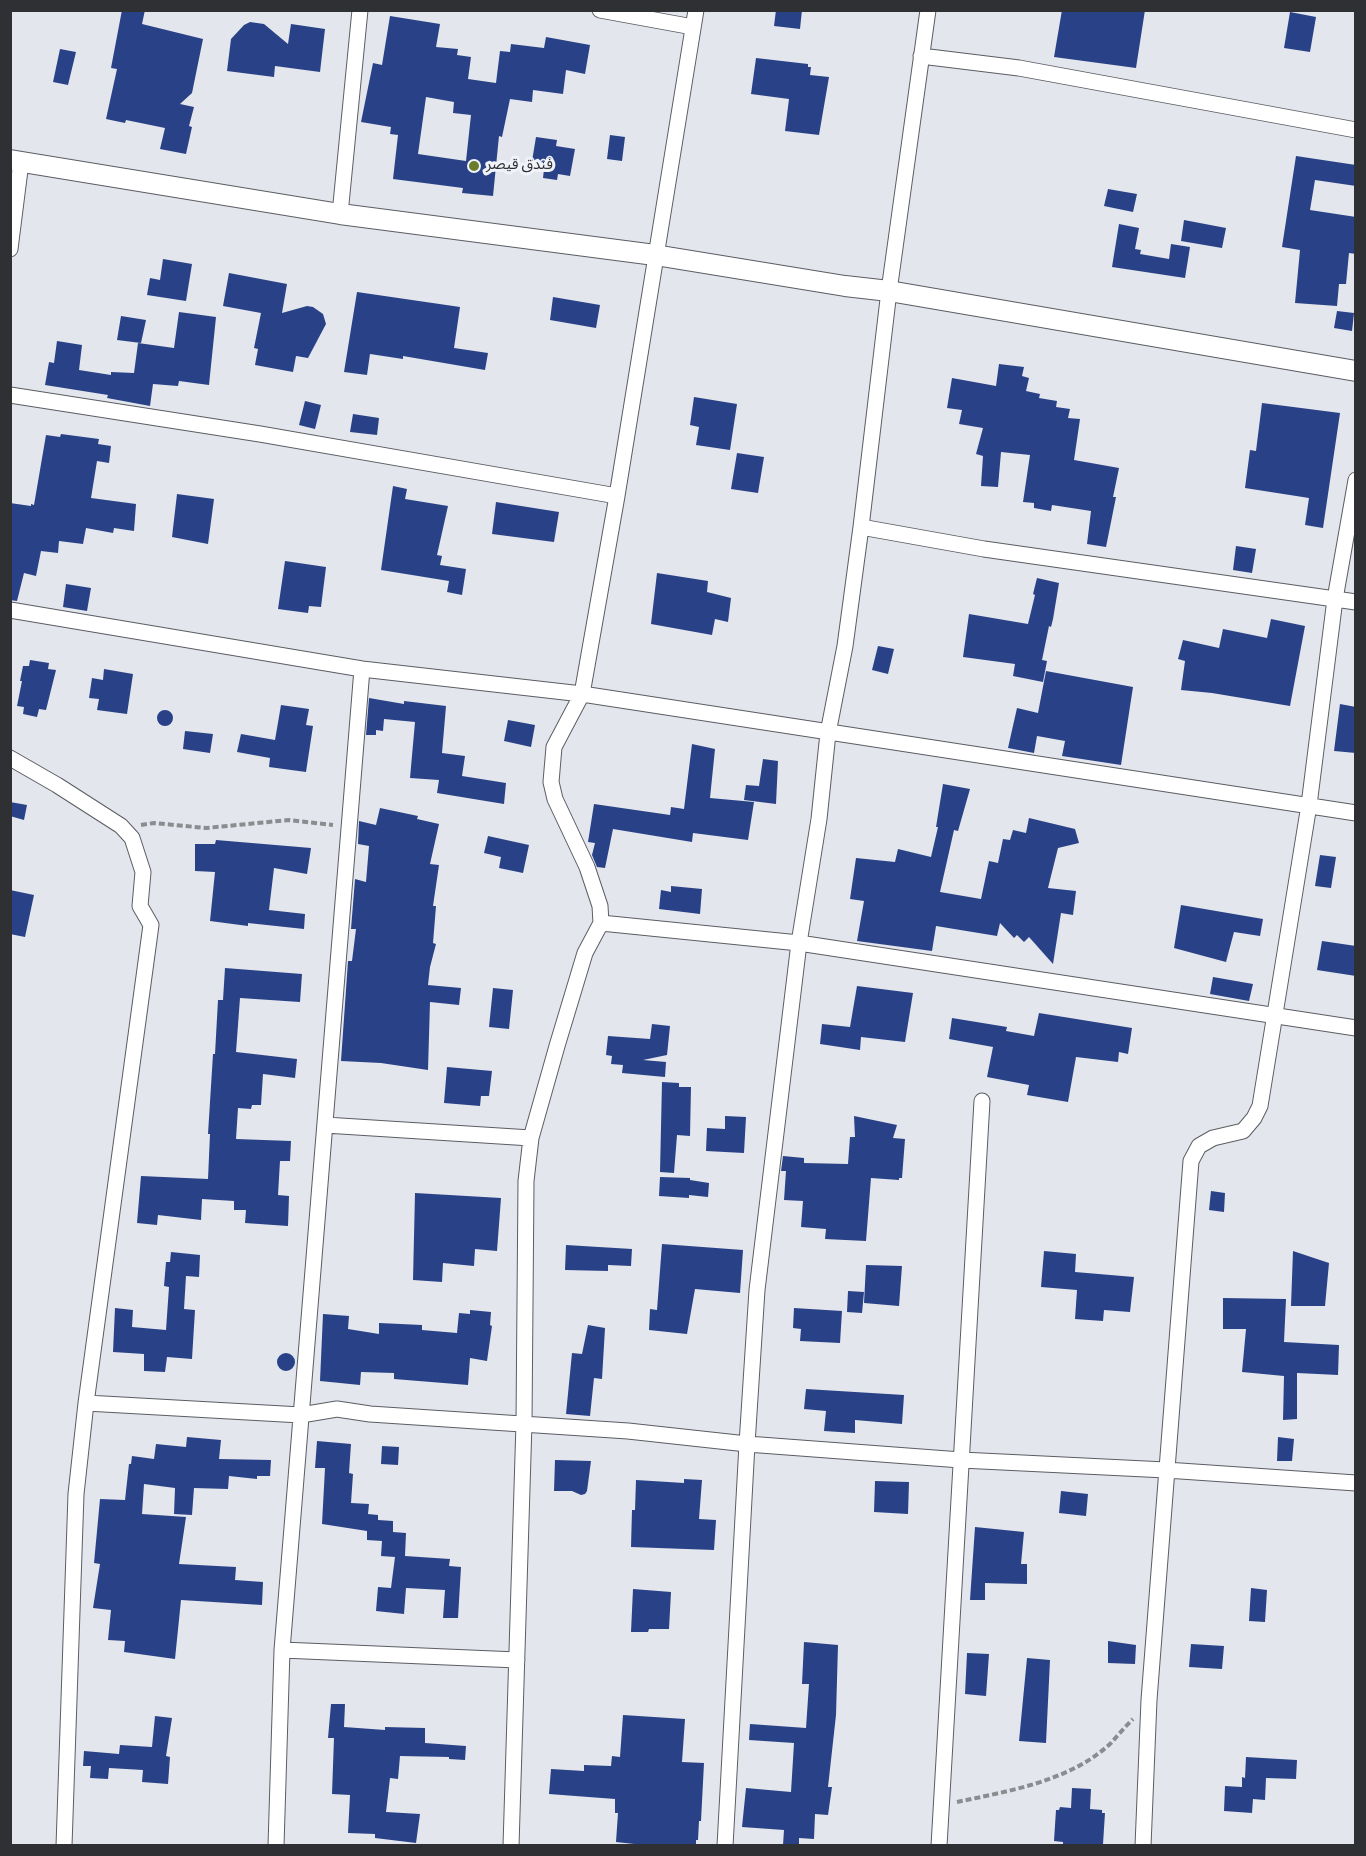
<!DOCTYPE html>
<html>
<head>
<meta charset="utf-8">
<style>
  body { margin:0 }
  #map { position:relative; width:1366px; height:1856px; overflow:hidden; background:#e3e6ec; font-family:"Source Sans 3",sans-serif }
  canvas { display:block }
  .frame { position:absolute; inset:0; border:12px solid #2f3033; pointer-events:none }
</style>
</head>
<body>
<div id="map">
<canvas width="1366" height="1856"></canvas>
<div class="frame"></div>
</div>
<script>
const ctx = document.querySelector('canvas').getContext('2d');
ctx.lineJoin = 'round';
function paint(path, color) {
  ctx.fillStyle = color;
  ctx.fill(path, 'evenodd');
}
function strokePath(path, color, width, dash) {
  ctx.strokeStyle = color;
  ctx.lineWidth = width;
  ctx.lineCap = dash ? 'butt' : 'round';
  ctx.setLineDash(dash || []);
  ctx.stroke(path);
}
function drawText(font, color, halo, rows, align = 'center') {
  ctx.font = font + ' "Source Sans 3","Noto Sans Arabic",sans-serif';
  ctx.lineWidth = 6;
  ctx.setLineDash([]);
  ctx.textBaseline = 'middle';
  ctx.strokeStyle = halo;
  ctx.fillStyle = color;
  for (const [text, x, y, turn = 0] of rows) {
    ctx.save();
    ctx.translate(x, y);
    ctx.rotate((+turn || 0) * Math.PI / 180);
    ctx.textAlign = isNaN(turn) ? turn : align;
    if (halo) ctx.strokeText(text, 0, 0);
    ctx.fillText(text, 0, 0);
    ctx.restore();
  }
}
const building = new Path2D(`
  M122,10H145L142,24L203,39L192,93L180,104L194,107L189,126L192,127L186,154L160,149L165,128L126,120L125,123L106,119L117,69L111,68Z
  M776,10H802L800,29L774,26Z
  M1062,10H1145L1136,68L1054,57Z
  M1290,12L1316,17L1310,52L1284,48Z
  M390,16L440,24L436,47L458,49L457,55L471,57L468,79L496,83L500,51L510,52L511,44L544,48L546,37L590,45L585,74L566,70L563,94L533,90L532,102L510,99L502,137L499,136L493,196L462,193L463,188L393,179L398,135L390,134L391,127L361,122L373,63L382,65ZM426,97L454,102L453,113L471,115L466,161L418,154Z
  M250,22L264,24L288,44L291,24L325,29L320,72L275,66L274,77L227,71L231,39L244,25Z
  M60,49L76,52L68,85L53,82Z
  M756,58L808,64V67H811L810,75L829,77L819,135L785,131L789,99L751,94Z
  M610,135L625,137L622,161L607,159Z
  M536,137L557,140L556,146L575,149L570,176L558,174L557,180L543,178L544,169L531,167Z
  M1296,156L1356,165V186L1315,180L1310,210L1356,217V254L1349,253L1346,284H1339L1337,306L1295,303L1300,250L1282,247Z
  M1108,189L1137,194L1133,212L1104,206Z
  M1184,220L1226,228L1222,248L1181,241Z
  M1119,224L1139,228L1135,249L1141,250L1140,254L1169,259L1171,244L1190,247L1185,278L1112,267Z
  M163,259L192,264L186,301L147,295L150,278L160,280Z
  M229,273L287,284L282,313L307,306L313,307L323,314L326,324L308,358L296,356L293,372L255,365L258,349L254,348L261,313L223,306Z
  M357,292L460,307L454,348L488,353L485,370L403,356V359L370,354L367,375L344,372Z
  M553,297L600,305L596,328L550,320Z
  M1337,311L1354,313L1352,331L1334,328Z
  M179,312L216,317L209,385L179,381L178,386L153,384L150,406L107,398L108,395L45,385L49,362L54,363L57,341L82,345L79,370L111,375V372L134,373L138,343L174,348Z
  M121,316L146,320L141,343L117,340Z
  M999,364L1024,367L1022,376L1029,378L1026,391L1040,394L1039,398L1057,401L1056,407L1070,409L1068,418L1080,419L1074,460L1119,468L1113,497H1116L1106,547L1087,544L1091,511L1052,505L1051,511L1034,508V503L1023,502L1030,455L1001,452L998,487L981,486L983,456L976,454L983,428L959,424L962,410L947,408L952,378L996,386Z
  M694,397L737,404L730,450L696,445L699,427L690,425Z
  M305,401L321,405L315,429L299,425Z
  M1262,403L1340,413L1323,528L1305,525L1309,498L1245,488L1250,450L1256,451Z
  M353,414L379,418L377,435L350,432Z
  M61,434L99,439L98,444L111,446L109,463L97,461L91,498L136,504L134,531L114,528L113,533L86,528L83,544L59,541L58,553L41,551L36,576L24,573L17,601L10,600V503L31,506V504L34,505L46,435L60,437Z
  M737,453L764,457L758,493L731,489Z
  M393,486L407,489L405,499L448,506L437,555L442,556L440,565L466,569L462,595L447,592L449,581L381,570Z
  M177,494L214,499L208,544L172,537Z
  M496,502L559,512L554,542L492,534Z
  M1236,546L1256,549L1252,573L1233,570Z
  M285,561L326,567L321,607L309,606L308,613L278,609Z
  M657,573L708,581L707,592L731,598L728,622L715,619L712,635L651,624Z
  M1037,578L1059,583L1053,619L1051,627L1049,626L1042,660L1047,661L1043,682L1013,676L1015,664L963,657L969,614L1028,624L1035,595L1033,594Z
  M66,584L91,588L87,611L63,607Z
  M1271,619L1305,626L1290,706L1212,693L1181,690L1185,661L1178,659L1183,640L1219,648L1223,629L1267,638Z
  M878,646L894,649L888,674L872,670Z
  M30,660L49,663L48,669L56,670L46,710L39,709L37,717L23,714L24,707L17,706L22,681H20L23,666H29Z
  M104,669L133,674L127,714L97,710L99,699L89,698L92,678L103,680Z
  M1046,671L1133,687L1121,765L1062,756L1065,741L1037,736L1034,753L1008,748L1017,708L1038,713Z
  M369,698L404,704V701L446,706L442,753L465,756L462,776L506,783L504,804L437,793L439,780L410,778L415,722L384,719L383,731L376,730V735H366Z
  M1340,704L1356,707V753L1334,751Z
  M281,705L309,709L306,725L313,726L306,772L269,767L270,758L237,752L241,734L275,740Z
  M157 718a8 8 0 1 1 16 0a8 8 0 1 1-16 0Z
  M508,720L535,725L531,747L504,741Z
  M185,731L213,734L210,753L183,749Z
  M692,744L715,749L710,798L754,802L748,840L693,833L692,842L613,829L605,868L597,867L592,855L595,843L588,842L594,804L670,815L671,807L684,809Z
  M763,759L778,761L776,804L744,800L746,785L759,786Z
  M943,784L970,789L958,831L954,830L940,892L981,899L989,861L998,863L1003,839L1010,840L1013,830L1026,833L1029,818L1075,829L1079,843L1058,848L1048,888L1076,891L1073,915L1061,913L1053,964L1029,937L1024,942L1017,935L1014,938L1000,923L997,936L936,926L932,951L857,941L864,901L850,899L856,858L895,862L898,849L931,857L938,827H936Z
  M10,802L27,805L24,820L10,816Z
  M380,808L418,816L417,819L439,824L430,864L439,865L433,906H436L433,943L436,944L430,967L428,985L461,988L459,1005L430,1002L428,1070L381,1063L341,1061L348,961H352L356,929H351L355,879L366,882L369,846L358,844L359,821L376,825Z
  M488,836L529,845L523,873L499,868L501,857L484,853Z
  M216,840L311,848L307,874L274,868L269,910L305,914L304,929L248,923V926L210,921L215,872L195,871V844H215Z
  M1320,855L1336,857L1331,888L1315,886Z
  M671,886L702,889L700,914L659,909L661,890L671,892Z
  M10,890L34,895L25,937L10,934Z
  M1181,905L1263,919L1260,936L1234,932L1226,962L1174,948Z
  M1322,941L1356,946V976L1317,970Z
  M225,968L302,974L300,1002L240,998L236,1052L297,1059L295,1078L263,1074L261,1105H252L251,1109L238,1108L236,1139L291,1141L290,1161H280L278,1195L289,1196L288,1226L245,1223L246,1210H234V1201L202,1199L201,1220L158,1215L157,1225L137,1223L141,1176L208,1179L210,1134H208L213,1054H215L218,1000H223Z
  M1213,977L1253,984L1249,1001L1210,994Z
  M857,986L913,993L905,1042L861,1037L860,1050L820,1044L822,1024L850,1027Z
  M493,988L513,990L509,1029L489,1027Z
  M1039,1013L1132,1028L1128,1054L1119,1052L1118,1062L1076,1057L1068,1102L1027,1095L1029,1085L987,1077L993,1047L949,1039L952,1018L1007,1027L1006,1031L1034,1036Z
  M652,1024L670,1026L667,1055L643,1060L666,1062L665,1077L622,1073L623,1065L611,1064L612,1056L606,1055L608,1036L650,1039Z
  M447,1067L492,1071L489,1096H481L480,1106L444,1103Z
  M662,1082L679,1083V1087H691L690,1136L677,1135L674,1173L660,1172Z
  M725,1116L746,1117L744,1153L706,1151L707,1128L725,1129Z
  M854,1116L897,1125L893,1138L905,1139L902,1178H899V1180L871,1178L866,1241L825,1239L826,1229L801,1227L803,1201L784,1200L786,1171H781L783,1156L804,1158V1163L848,1164L850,1137H855Z
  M660,1177L690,1178V1180L709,1183L708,1197L689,1195V1198L659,1196Z
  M1211,1191L1225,1193L1224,1212L1209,1210Z
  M415,1193L501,1198L497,1251L475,1249L474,1266L443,1263L442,1282L413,1280Z
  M662,1244L743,1250L740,1293L695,1289L687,1334L649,1330L650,1309L657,1310Z
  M566,1245L632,1249L631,1266L608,1265V1271L565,1270Z
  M1044,1251L1076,1254L1075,1272L1134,1277L1130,1312L1104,1310L1103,1321L1075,1319L1077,1290L1041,1287Z
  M1293,1251L1329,1263L1325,1306H1291Z
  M171,1252L200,1255L199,1277L186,1276L184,1309L195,1310L192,1359L167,1357L165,1372L144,1371V1354L113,1352L115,1308L133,1310L132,1327L166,1330L169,1287L164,1286L166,1262H170Z
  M866,1265L902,1266L899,1306L864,1303Z
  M848,1291L864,1292L862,1313L847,1312Z
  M1223,1298L1286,1299L1284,1342L1339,1345L1338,1375L1297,1373V1419L1283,1420L1284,1376L1242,1372L1246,1329H1223Z
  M794,1308L842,1311L840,1343L800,1341L801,1329L793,1328Z
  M470,1310L491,1312L490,1325L492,1326L487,1361L470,1358L468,1385L394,1379V1373L361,1372L360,1385L320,1381L323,1314L349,1316L348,1329L379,1334V1323L422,1325V1330L457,1333L459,1313L470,1314Z
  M588,1325L605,1328L602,1379L594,1378L590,1416L566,1414L572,1353L582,1354Z
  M277 1362a9 9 0 1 1 18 0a9 9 0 1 1-18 0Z
  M806,1389L904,1395L902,1424L855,1420V1433L824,1431L826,1411L804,1409Z
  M187,1437L221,1440L219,1459L271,1460L270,1476H257V1479L229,1476L228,1489L194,1488L192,1515L174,1514L175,1488L144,1484L142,1514L186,1517L179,1564L236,1567L235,1580L263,1582L262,1605L181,1600L175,1659L124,1652L125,1641L108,1640L111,1610L93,1608L100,1564L94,1563L100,1499L125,1500L129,1464H131L132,1456L154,1459L156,1444L186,1447Z
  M1278,1437L1294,1439L1292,1461H1277Z
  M317,1441L351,1444L349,1473L353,1474L351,1503L369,1504L368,1514L378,1515V1520L393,1521V1532L406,1533L405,1556L450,1559L449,1566L461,1567L458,1618H443L445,1590L406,1588L404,1614L376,1611L378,1587L391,1588L395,1557L381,1556L382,1541L367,1540V1531L322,1524L325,1468H315Z
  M382,1446L399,1447L398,1465L381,1464Z
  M555,1460L591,1461L587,1491L585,1494L581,1495L572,1491H554Z
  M684,1479L702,1480L699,1519L716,1520L714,1550L631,1547L632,1510H635L636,1480L684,1483Z
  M875,1481L909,1482L908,1514L874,1512Z
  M1061,1491L1088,1494L1086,1516L1059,1513Z
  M975,1527L1024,1532L1021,1564H1027V1584L985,1583V1600H970Z
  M1251,1588L1267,1590L1265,1622L1249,1621Z
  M633,1589L671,1592L669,1629H649L648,1632H631Z
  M1108,1641L1136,1645L1135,1664L1108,1663Z
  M804,1642L838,1645L836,1715L828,1787H832L828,1815L815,1814L814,1839L799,1838V1845H783L784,1830L742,1827L746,1788L791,1792L794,1743L749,1740L750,1724L806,1728L809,1684H802Z
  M1191,1644L1224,1646L1222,1669L1189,1667Z
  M967,1653L989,1654L986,1696L965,1694Z
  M1027,1658L1050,1660L1046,1743L1019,1741Z
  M331,1704H345L344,1727L385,1730V1727L425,1728V1743L466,1746L465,1760L449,1759V1757L400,1756L398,1779L390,1778L386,1812L420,1814L416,1843L375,1838V1834L348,1833L350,1795L332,1794L334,1738H328Z
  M623,1715L685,1719L682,1762L704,1763L701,1821H699L698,1840H696V1845H634V1844L616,1842L618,1813H615V1799L549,1794L551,1769L584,1771V1765L611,1766L612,1756L620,1757Z
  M155,1716L172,1718L166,1756L170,1757L168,1784L142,1782L143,1770L109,1768L108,1779L90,1778L91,1766H83L84,1751L119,1754L120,1745L152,1747Z
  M1246,1757L1297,1760L1296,1779L1266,1778L1265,1800L1253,1799L1252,1813L1224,1811L1225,1786L1242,1787V1777L1245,1778Z
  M1072,1788L1091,1789L1090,1809L1102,1810V1813H1105L1103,1844L1063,1845V1842L1054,1841L1056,1810H1059L1060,1807L1071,1808Z`);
const path = new Path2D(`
  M141,825L154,823L206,828L289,820L333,825
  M957,1802C1009,1791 1071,1781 1111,1743C1118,1735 1125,1727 1133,1719`);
const minor = new Path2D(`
  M600,10L693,27
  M921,56L1019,68L1356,130
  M340,214L360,10
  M10,249L21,162
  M10,395L260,434L617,496
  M861,527L984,549L1356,602
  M10,610L362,669L582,694L1356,813
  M10,758L57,785L121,826L132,838L143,872L140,906L151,925L86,1403L76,1494L64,1846
  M601,923L799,943L1356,1028
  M325,1125L531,1138
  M86,1403L301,1415L337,1409L370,1414L628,1431L747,1444L757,1290L799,943L819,819L828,733L845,646L861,527L889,291L928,10
  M282,1650L517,1660
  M276,1846L282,1650L362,669
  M511,1846L524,1423L526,1181L531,1138L557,1046L585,953L601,923L600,906L587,867L555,799L551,782L554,747L582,694L617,496L696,10
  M725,1846L747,1444L961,1460L1166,1470L1356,1483
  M939,1846L982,1101
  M1143,1846L1149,1700L1191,1161L1199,1146L1213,1138L1243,1131L1254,1118L1260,1106L1309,805L1335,599L1356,480`);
const tertiary = new Path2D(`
  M10,160L340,214L655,255L845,286L889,291L1356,371`);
const markers = [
  [474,166,6,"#6a7d2d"]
];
const poiNames = [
  ["فندق قيصر",486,166]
];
paint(building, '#294287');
strokePath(minor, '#5b5d63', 17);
strokePath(tertiary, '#5b5d63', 22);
strokePath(path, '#8a8c90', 4, [6, 3]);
strokePath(minor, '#fff', 15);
strokePath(tertiary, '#fff', 20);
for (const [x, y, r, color] of markers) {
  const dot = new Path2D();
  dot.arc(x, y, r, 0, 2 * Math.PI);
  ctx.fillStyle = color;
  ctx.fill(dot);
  strokePath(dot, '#f0f3fa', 2);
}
drawText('15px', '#2f3033', '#f0f3fa', poiNames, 'left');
</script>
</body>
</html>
